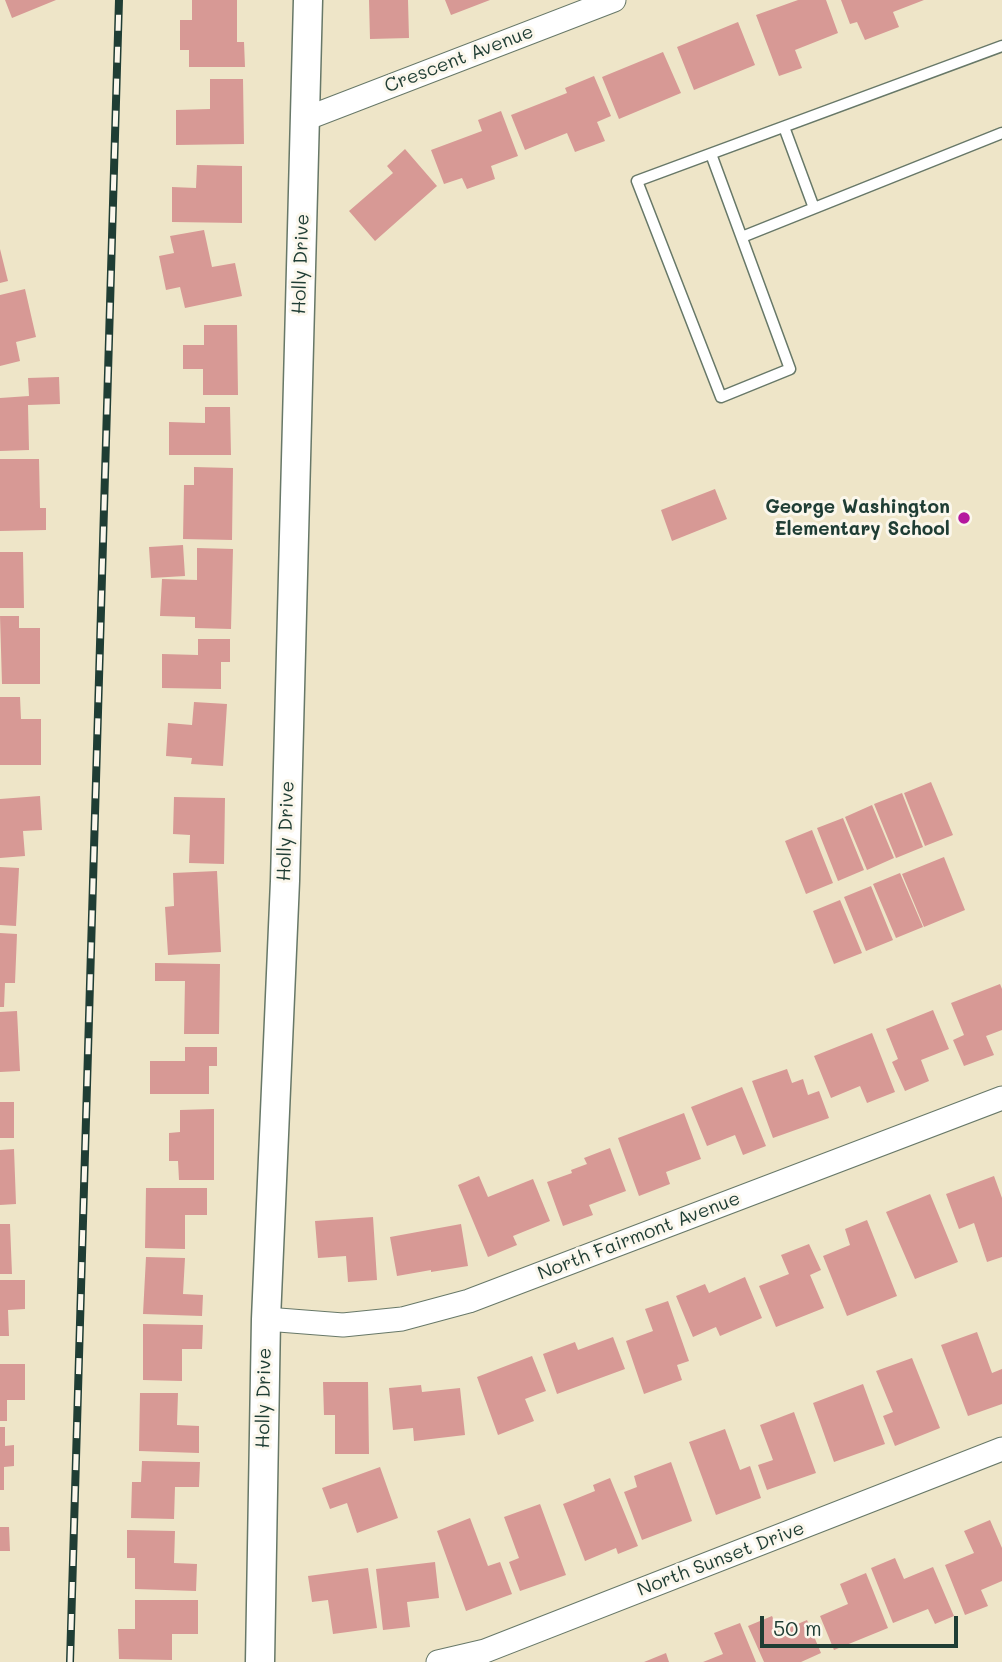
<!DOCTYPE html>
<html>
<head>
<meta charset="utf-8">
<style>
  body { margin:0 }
  #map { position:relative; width:1002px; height:1662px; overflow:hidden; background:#eee5c8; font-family:Mali,sans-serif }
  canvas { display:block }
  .scale { position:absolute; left:760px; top:1616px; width:198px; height:32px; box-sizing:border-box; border:4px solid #1f3d34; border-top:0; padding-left:9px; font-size:21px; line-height:24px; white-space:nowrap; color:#1f3d34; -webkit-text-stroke:5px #fbf7ec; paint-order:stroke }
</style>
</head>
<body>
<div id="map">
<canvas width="1002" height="1662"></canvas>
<div class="scale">50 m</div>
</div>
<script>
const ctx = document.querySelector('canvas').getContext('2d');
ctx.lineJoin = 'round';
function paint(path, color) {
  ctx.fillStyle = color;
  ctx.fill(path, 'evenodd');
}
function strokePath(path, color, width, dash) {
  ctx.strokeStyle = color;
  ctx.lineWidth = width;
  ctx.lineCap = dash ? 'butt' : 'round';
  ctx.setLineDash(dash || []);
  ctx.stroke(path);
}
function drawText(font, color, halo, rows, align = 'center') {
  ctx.font = font + ' Mali,sans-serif';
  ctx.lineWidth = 6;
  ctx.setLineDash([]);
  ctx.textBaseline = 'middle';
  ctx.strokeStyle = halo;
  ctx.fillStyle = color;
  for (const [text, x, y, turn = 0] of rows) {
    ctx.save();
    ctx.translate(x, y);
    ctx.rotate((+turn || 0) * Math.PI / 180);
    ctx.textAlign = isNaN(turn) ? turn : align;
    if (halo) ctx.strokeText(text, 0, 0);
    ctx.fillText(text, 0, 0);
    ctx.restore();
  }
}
const building = new Path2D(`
  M5,0H56L12,18Z
  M192,0H237V42H244L245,67H189V50H180V20H192Z
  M369,0H408L409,38L370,39Z
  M445,0H490L451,15Z
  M798,0H826L838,33L795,50L802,68L779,76L756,15Z
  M841,0H924L893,12L899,27L865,40L857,22L850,24Z
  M738,22L755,65L694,90L677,47Z
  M663,52L681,93L619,119L602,77Z
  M594,76L611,116L597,122L605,141L575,152L567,133L525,150L511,115L567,93L565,88Z
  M210,79H243L244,144L176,145V110L210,109Z
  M501,111L518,156L491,166L495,179L467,189L462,178L444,184L431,150L482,131L478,120Z
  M405,149L437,186L375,241L349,211L393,173L387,166Z
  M197,165L242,166V223L172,222V187L196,188Z
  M204,230L212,267L235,263L242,296L185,308L180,287L166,290L159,256L174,253L170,236Z
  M0,249L8,281L0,283Z
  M25,289L36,337L16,342L20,361L0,366V295Z
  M204,325H237L238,395H203V369H183V345H204Z
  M59,377L60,404L28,405L29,450L0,451V398L29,396L28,378Z
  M205,407H230L231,455H169V422L205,423Z
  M0,459H39L40,508H46V530L0,531Z
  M194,467L233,468L232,540L183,539L184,485H194Z
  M715,489L727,519L672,541L661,510Z
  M183,545L185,576L151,578L149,547Z
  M197,548L233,549L231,629L195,628V617L160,616L162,579L197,580Z
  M0,552H23L24,608H0Z
  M0,616H19V628H40V684H2Z
  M198,639H230V662H221V689L162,688V654L198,655Z
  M0,697H20L21,719H41V765H0Z
  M194,702L227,704L223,766L191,764L192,758L166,756L168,723L192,725Z
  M931,782L953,835L925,846L904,793Z
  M902,793L923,847L896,858L874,804Z
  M40,796L42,830L23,831L25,856L0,858V799Z
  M174,797L225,798L224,864L189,863L190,835L173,834Z
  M872,805L894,858L867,870L845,817Z
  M843,818L864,870L838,881L817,828Z
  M812,830L833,883L806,894L785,841Z
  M944,857L965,910L924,927L902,874Z
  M0,867L19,868L16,926L0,925Z
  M217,871L221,952L168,955L165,907L174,906L173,873Z
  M900,873L923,927L896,938L873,884Z
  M871,886L893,940L866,951L844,897Z
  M840,900L862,953L834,964L813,911Z
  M0,933L17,934L15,983H5L4,1007H0Z
  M155,963L220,964L219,1034H184L185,981H155Z
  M1000,984L1002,989V1030L986,1036L994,1055L964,1066L953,1040L964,1035L951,1003Z
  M933,1010L949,1049L921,1060L929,1081L905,1091L892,1062L898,1059L886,1029Z
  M17,1011L20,1071L0,1072V1012Z
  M872,1033L895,1092L867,1103L860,1086L831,1098L814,1056Z
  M185,1047H217V1066H209V1094H150V1061H185Z
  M787,1069L792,1083L803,1079L808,1095L819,1091L829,1118L773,1138L752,1081Z
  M742,1087L766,1146L743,1155L735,1135L707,1146L691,1107Z
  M0,1102H14V1138H0Z
  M214,1109V1180H179L178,1161H169V1133L180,1132V1110Z
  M684,1113L701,1159L666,1172L670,1184L639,1196L618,1138Z
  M610,1148L626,1191L589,1205L593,1215L563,1226L547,1182L572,1173L571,1170L587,1164L584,1158Z
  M14,1149L16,1204L0,1205V1150Z
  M479,1176L488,1197L533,1179L550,1221L513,1236L517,1245L488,1257L458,1185Z
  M994,1176L1002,1198V1257L987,1262L974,1223L959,1229L946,1194Z
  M146,1188H207V1215H185V1249L145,1248Z
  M930,1194L958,1262L915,1279L886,1212Z
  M373,1217L377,1280L348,1282L346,1256L318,1258L315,1221Z
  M867,1220L897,1296L847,1316L823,1256L850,1245L845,1229Z
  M0,1224H10L12,1274H0Z
  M461,1224L468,1266L431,1272V1270L397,1276L390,1237Z
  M809,1244L821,1270L810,1275L824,1308L776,1327L759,1286L789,1274L781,1255Z
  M146,1257L185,1258L183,1294L203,1295L202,1316L143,1314Z
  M745,1277L762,1318L720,1336L716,1327L693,1337L676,1296L705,1284L709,1293Z
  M0,1280H25V1309L8,1310L9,1336H0Z
  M668,1301L689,1361L677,1365L682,1380L644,1394L626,1341L653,1331L645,1309Z
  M143,1324L203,1325L202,1349H182V1381L143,1380Z
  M977,1332L992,1373L1002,1369V1404L968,1416L941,1345Z
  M613,1337L625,1369L557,1394L543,1354L575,1342L578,1350Z
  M532,1356L546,1391L525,1399L534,1421L498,1435L477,1377Z
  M912,1358L940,1428L895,1446L883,1416L893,1412L876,1371Z
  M0,1364H25V1400H7V1421H0Z
  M323,1382H368L369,1454H335V1415H324Z
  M863,1384L885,1444L834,1462L813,1403Z
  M421,1385L422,1392L460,1388L465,1435L414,1441L413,1428L393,1430L389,1388Z
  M140,1393H178L177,1425L199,1426V1453L139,1451Z
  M794,1412L816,1473L767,1490L758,1465L773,1460L760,1425Z
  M0,1427H5V1446L14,1445V1466L4,1467V1490H0Z
  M725,1429L740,1470L750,1466L761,1498L716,1515L689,1442Z
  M142,1461L200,1462L199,1487H175L174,1519L131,1518L132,1482H141Z
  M671,1462L692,1521L642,1540L624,1492L637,1487L634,1476Z
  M380,1467L398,1518L357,1533L347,1503L330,1509L322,1488Z
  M610,1478L638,1546L618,1554L616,1548L585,1561L563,1504L595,1491L593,1485Z
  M540,1504L566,1575L520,1591L509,1562L519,1558L504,1517Z
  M470,1518L488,1566L500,1562L512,1594L466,1611L437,1531Z
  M990,1520L1002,1548V1581L981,1590L988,1606L965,1615L945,1565L974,1553L964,1531Z
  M0,1527H9L10,1551H0Z
  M127,1530L175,1531L174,1563L197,1564L196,1591L135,1589V1558H127Z
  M895,1558L904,1579L933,1567L954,1616L935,1624L928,1609L893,1623L871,1568Z
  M435,1562L439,1598L407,1602L410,1627L383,1630L376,1569Z
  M368,1568L377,1628L333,1634L328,1600L312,1602L308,1576Z
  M866,1573L888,1628L834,1650L820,1616L848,1604L840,1584Z
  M135,1600H198V1634H172V1660L119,1659L118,1629H135Z
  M772,1616L779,1632L807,1620L821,1653L801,1662H764L748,1626Z
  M740,1623L756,1662H703L723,1654L714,1633Z
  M666,1653L669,1662H644Z`);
const service = new Path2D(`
  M784,127L814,208
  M711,154L790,369L721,397L637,181L1002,46
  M742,237L1002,133`);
const minor = new Path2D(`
  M305,119L614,0
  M266,1319L343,1325L402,1319L469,1301L1002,1098
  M438,1662L485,1651L1002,1449`);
const tertiary = new Path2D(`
  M260,1662L266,1319L285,881L308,0`);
const rail = new Path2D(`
  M70,1662L119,0`);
const markers = [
  [964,518,7,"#b5179e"]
];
const streetNames = [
  ["Crescent Avenue",459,59,-21],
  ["Holly Drive",301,264,-88],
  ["Holly Drive",286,831,-88],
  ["North Fairmont Avenue",639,1236,-21],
  ["Holly Drive",264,1398,-89],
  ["North Sunset Drive",721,1559,-21]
];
const poiNames = [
  ["George Washington",950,507],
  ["Elementary School",950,529]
];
paint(building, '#d79995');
strokePath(service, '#677868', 13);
strokePath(minor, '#677868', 25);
strokePath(tertiary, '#677868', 31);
strokePath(service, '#fff', 10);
strokePath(minor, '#fff', 23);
strokePath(tertiary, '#fff', 28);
strokePath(rail, '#1f3d34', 8);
strokePath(rail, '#fbf7ec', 5, [16]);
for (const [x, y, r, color] of markers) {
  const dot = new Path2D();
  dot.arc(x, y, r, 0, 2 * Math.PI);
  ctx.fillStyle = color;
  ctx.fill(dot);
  strokePath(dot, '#fbf7ec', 2.5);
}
drawText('19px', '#1f3d34', '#fbf7ec', streetNames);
drawText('bold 19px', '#1f3d34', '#fbf7ec', poiNames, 'right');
</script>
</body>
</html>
